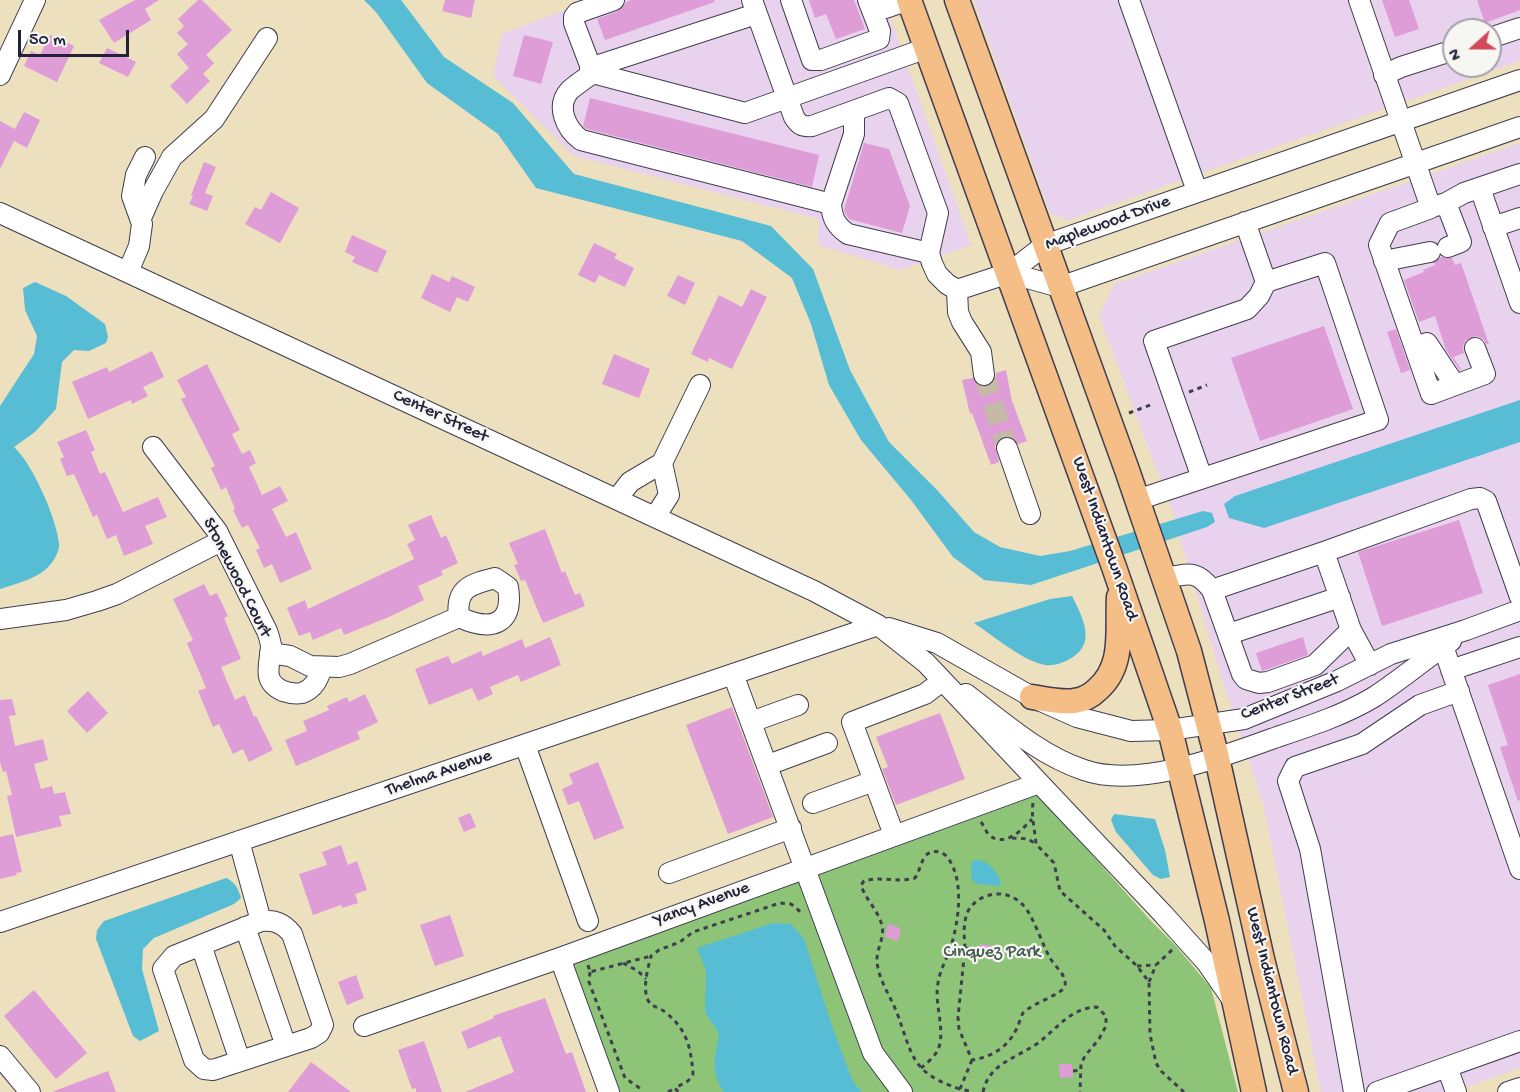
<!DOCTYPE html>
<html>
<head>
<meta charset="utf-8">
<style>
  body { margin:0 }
  #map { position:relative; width:1520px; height:1092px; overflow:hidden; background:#ece0bf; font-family:"Gochi Hand",sans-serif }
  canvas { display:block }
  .north { position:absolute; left:1442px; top:18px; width:60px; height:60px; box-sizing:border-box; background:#f6f6f2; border:2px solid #a1a1a9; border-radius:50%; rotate:249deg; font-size:16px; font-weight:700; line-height:24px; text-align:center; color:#22223b }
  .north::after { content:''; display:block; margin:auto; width:21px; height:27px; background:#d1495b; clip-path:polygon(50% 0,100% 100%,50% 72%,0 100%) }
  .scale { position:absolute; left:18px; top:30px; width:111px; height:27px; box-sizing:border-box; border:3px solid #22223b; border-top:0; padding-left:8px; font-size:18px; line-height:21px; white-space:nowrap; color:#22223b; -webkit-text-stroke:4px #f6f6f2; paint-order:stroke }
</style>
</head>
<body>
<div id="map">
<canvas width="1520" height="1092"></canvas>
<div class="north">N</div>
<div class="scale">50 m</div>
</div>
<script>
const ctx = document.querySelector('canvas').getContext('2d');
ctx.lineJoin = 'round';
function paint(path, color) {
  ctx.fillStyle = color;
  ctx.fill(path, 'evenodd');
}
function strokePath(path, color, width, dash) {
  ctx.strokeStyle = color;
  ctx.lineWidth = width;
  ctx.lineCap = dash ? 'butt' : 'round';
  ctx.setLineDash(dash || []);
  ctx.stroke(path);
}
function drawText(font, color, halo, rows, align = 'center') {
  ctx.font = font + ' "Gochi Hand",sans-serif';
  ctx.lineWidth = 4.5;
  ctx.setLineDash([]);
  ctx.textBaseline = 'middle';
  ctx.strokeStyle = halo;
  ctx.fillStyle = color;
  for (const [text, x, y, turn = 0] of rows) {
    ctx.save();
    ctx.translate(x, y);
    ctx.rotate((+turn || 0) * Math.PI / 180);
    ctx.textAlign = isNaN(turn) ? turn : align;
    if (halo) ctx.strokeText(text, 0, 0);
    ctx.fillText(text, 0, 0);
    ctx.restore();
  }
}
const built = new Path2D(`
  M591,0H884L971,245L900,270L818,245L819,219L574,156L493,76L502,34Z
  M974,0H1520V61L1068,220L1050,213ZM1454,30H1490V66H1454Z
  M1520,143V1068L1452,1092H1321L1264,807L1225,689L1171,508L1099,316L1114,284Z`);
const green = new Path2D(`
  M1035,791L1151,921L1176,946L1211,988L1238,1092H614L566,961Z`);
const water = new Path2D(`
  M364,0H401L444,57L513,103L574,174L771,226L813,269L850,370L889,442L938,491L974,532L1000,547L1040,556L1070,551L1203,511L1212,513L1215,522L1207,527L1031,585L984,580L953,557L911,500L861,440L829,385L811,324L792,278L742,241L536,188L498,134L427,83L376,12Z
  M35,282L66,296L105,324L108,337L106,343L89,351L74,350L62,362L56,409L35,432L14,447C32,463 57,519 59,544C60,548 56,557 53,561C42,578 18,583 0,589V406L34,354L37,336L25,310L23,288Z
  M1520,400V442L1264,528L1229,518L1224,504L1235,496Z
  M1072,596C1083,618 1098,645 1068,660C1060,664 1050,667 1041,664C1021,659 992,635 974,623L1050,599Z
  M1114,814L1155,819L1165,850L1170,877L1161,879L1153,875L1116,832L1111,820Z
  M974,860C989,860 996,870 1001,883L1000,886L977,884L972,880L971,864Z
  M226,878C235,882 238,888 241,898L234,904L154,938L143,949L142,969L159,1031L140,1041L133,1036L96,939L97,930L104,921Z
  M773,923L791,924L804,939L833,1029L853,1082L862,1092H724C710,1074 715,1055 719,1034L705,1012L706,970L697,948Z`);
const building = new Path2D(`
  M135,0H159L145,9L151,20L114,43L99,20Z
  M198,0H202L232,30L206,55L214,63L203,74L210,81L187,104L170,86L189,68L177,54L188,44L177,33L184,26L178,19Z
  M445,0H475L471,18L442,11Z
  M631,0H714L715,2L605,40L597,19L618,11L623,7L626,2Z
  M809,0H854L865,29L836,39L826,14L815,18Z
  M1382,0H1409L1419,29L1395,37Z
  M1477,0H1520V10L1485,23Z
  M50,35L74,46L57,82L24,66L31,51L40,55Z
  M524,35L553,42L541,84L513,76Z
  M107,48L136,62L128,77L99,63Z
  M590,98L819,155L812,187L587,129L583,126Z
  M24,112L40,120L27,148L14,141L0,169V121L15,129Z
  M864,143L889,149L910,206L902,233L849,219L845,213L844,210Z
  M204,162L216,167L205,193L213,196L207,211L189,204L193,196L191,195Z
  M271,192L299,208L280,243L245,224L255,207L261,210Z
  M352,235L387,251L377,273L352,262L355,257L345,252Z
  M594,243L617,254L614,258L634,268L625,287L599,275L595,283L578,275Z
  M1441,257L1452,258L1455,265L1461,263L1489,344H1486L1483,339L1476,336L1466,340L1463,346L1464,353L1453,357L1461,369L1460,370L1446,350L1435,316L1419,322L1404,280L1424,272L1423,270L1435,265L1434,263Z
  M432,274L449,282L452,276L475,287L468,302L457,297L450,312L421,298Z
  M678,275L695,283L685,305L667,296Z
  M751,289L767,297L732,369L709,358L708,362L691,354L719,295L742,307Z
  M1324,326L1353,409L1260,441L1231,358Z
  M1396,329L1410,370L1401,373L1387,332Z
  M152,351L164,377L143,387L148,396L132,404L131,400L88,419L72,382L107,367L109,372Z
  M614,354L650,369L639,398L602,384Z
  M207,364L240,430L232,434L242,454L250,450L256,463L249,467L262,495L280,486L288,501L272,509L286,537L296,532L312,569L280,583L272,564L264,568L256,550L260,548L248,525L242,528L233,510L235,509L226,487L221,490L211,468L215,466L181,399L186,397L177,380Z
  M1006,370L1012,401L1027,441L1018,444L1014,439L1009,436L998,440L995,446L999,462L991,465L972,413L970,414L962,380L973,378L979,386L986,387L995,380L996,373Z
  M86,430L95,450L91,452L100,474L105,472L123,512L158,497L167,517L145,526L153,544L124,556L116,535L107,539L97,515L93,517L74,474L67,476L60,459L64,457L57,442Z
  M431,515L441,538L446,535L458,563L441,571L443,575L418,586L424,600L389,617L344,635L341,628L313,640L310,632L299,636L287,608L305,600L308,609L414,559L407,544L415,540L408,525Z
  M1459,520L1483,593L1382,626L1358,552Z
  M545,529L562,573L565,571L575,595L580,593L585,606L543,623L525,580L521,581L514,565L518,564L509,543Z
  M204,584L210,596L217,593L228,616L224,618L241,659L221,667L235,700L245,695L254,717L256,716L273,750L249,762L243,749L233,754L219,724L213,727L198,691L206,688L187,643L193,640L173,599Z
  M550,637L561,665L521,682L518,675L490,687L493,694L478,701L472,688L429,705L415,669L448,656L452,664L481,651L483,656L522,639L525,648Z
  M1303,637L1308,655L1262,671L1256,653Z
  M1520,674V800L1518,801L1500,747L1508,745L1488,685Z
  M88,691L108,713L87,733L67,711Z
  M365,694L378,722L357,732L360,739L296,766L285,740L307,731L303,721L329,710L327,706L347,697L349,702Z
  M12,699L16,715L9,716L15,746L43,739L48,760L34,764L41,789L52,786L54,794L65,792L71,814L59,816L62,826L16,837L7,796L12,795L6,771L3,772L0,762V700Z
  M732,707L773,817L728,834L686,725Z
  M940,713L965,779L896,805L882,769L888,767L876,737Z
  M598,762L624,828L594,840L579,801L568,805L562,789L573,784L569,774Z
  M470,813L476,827L464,832L458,818Z
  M13,834L22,872L16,873L17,875L0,879V837Z
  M341,845L348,865L357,861L367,890L355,894L358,903L342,908L341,905L313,915L299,874L327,865L322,852Z
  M450,915L464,956L435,966L420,925Z
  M888,924L901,928L898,941L885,937Z
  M980,944L993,946L991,959L977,957Z
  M356,975L364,998L347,1005L338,982Z
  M34,990L87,1053L56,1079L4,1016Z
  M545,998L566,1054L572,1052L586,1092H465L514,1072L500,1036L468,1049L461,1032L494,1018L493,1016Z
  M424,1041L442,1092H416V1088L412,1089L398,1050Z
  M311,1062L351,1092H288Z
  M1059,1064H1072L1073,1077L1060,1078Z
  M108,1071L116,1092H54V1091Z`);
const minorTunnel = new Path2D(`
  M984,375L1007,448`);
const path = new Path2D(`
  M1189,392L1207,385
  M1129,413L1153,404
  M1033,803C1031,817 1035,830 1036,844L1054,863L1060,891L1104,930L1115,946L1137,966L1149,982L1150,1034L1156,1063L1161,1071L1184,1092
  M981,822C984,826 986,832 989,835C1005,848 1022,830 1032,819
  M1012,838L1028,839L1036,844
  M965,948C964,936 963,922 968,911C980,891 1007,888 1023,905C1033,915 1042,944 1050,958C1055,967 1067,975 1065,986C1063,994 1031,1004 1023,1013C1020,1018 1019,1025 1016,1030C1007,1048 991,1057 972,1060L959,1029L958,1017L965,948L978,951
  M623,963L638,971L646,979
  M588,965L590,972L651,956
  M1137,966L1156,965
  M590,972L589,982L625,1078L641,1089L640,1092
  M1149,982L1156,965L1174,948
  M972,1060L960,1089L973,1092
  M921,1068C927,1063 936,1056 939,1047C945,1027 934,1004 938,983C940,969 948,957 952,943C959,918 964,880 948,858C943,851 930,848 925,857C920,863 920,871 915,878C898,883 881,876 864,881L861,885C865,899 879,911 882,926C885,938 876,949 877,962C879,981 890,995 897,1013C913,1056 911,1073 960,1089L959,1092
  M1073,1071L1082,1070
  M668,1092L675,1088
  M678,1092L675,1088L688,1081L693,1074C691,1048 687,1029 665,1012C659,1007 650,1007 647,998C643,985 648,968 651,956L659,950L680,942L693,932L780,903L791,904L803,914
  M983,1092C989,1063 1017,1058 1038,1043C1058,1028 1070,1008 1097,1007L1106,1016V1026L1099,1039L1085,1056L1081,1064L1080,1092`);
const minor = new Path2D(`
  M614,0L577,13L574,17V23L593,73L745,113L927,48
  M752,0L794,117C799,125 802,127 812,126L889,98L898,103L938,213L929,253L932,263L937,274L947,284L957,290L1009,273L1045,245L1520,80
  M791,0L812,60H821L879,39L880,31L868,0
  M1129,0L1197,191
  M1359,0L1431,208L1390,223L1379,245L1431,394L1485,374L1475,348
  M873,12L909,0
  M1490,38L1520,28
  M590,68L756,14
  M593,73C586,78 577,84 570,90C555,106 566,129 581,140L831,204L854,134V111
  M0,75L35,0
  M1384,75L1401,67L1454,50
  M1480,188L1520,303
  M1446,203L1464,193L1520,174
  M831,204C832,218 836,226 848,234L929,253
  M1436,206L1446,203L1461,242L1448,247
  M0,213L814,591L878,625L926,663L1164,915L1207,963L1232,999
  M141,218L153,191L172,157L214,119L267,38
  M1245,222L1266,282
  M1493,227L1520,218
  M1384,261L1430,252
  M128,272L139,246L142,224L132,196L136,175L145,157
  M1009,273L1060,287L1520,127
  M957,290L958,312L962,322L981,352L984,375
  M1415,348L1427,343L1455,385
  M153,447L217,531L267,631C269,636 270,640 271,645C271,663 260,681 283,691C289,693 296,694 302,693C314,689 318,679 322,668
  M1007,448L1030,514
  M617,499L630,482L662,463
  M1137,500L1378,420L1325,263L1266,282L1259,296L1247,309L1154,341L1202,478
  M655,517L669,495L662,463L700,385
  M1324,552L1351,630L1370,665
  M1165,578C1188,574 1196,569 1212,590L1324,552L1471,499L1480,498L1486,501L1520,597
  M1212,590L1242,674L1246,679L1259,683L1268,682L1315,665L1351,630
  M0,619L66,610L97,601L117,594L221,541
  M889,628L937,643L1032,697L1077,717L1131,731L1170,730L1244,719L1337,681L1391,654L1466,630L1520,610
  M1229,634L1340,597
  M1443,646L1520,869
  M270,653L290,656L310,666L339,667L350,664L459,617C455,588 471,584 495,578L508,587C514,625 491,632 459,617
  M1451,670L1520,647
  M733,674L873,1053L902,1092
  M966,694C1003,722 1039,755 1084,770C1138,789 1225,756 1277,737C1310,726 1344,715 1374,697C1400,680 1425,659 1451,641
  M751,722L798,705
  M525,745L588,921
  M768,765L827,743
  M813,803L874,781
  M894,835L852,722L925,694L942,681
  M239,841L261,921C275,920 283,923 292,934L323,1025L319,1033L311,1038L213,1070L204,1069L194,1060L163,969L174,956L261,921
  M669,873L791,828
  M0,922L878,625
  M245,927L286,1046
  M201,945L240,1061
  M560,958L609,1092
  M364,1026L560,958L1039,783
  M0,1056L30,1092
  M1447,1067L1456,1092
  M1354,1092L1310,849L1288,781L1295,767L1362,744L1420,705L1459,691
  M1377,1092L1520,1041
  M1508,1092L1520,1088`);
const major = new Path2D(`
  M909,0L1114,567L1170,730L1217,921L1254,1092
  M957,0L1127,470L1189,651L1217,758L1262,959L1296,1092
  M1032,697C1045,699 1061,703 1074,701C1084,700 1091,696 1098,689C1125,665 1117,630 1119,597`);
const streetNames = [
  ["Maplewood Drive",1108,224,-20],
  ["Center Street",440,417,25],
  ["West Indiantown Road",1104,539,71],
  ["Stonewood Court",236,578,63],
  ["Center Street",1290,698,-21],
  ["Thelma Avenue",439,774,-19],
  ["Yancy Avenue",702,905,-20],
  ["West Indiantown Road",1271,991,76]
];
const parkNames = [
  ["Cinquez Park",992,953]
];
paint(built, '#e8d2ee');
paint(green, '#8dc477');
paint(water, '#57bdd5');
paint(building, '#df9dd8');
strokePath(minorTunnel, '#c4baa5', 20, [20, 10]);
strokePath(minor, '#403e4f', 22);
strokePath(major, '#403e4f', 27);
strokePath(path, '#403e4f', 3, [4.5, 4.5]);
strokePath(minor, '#fff', 20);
strokePath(major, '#f5be86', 24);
drawText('18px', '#22223b', '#f6f6f2', streetNames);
drawText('18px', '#475b50', '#f6f6f2', parkNames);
</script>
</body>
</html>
